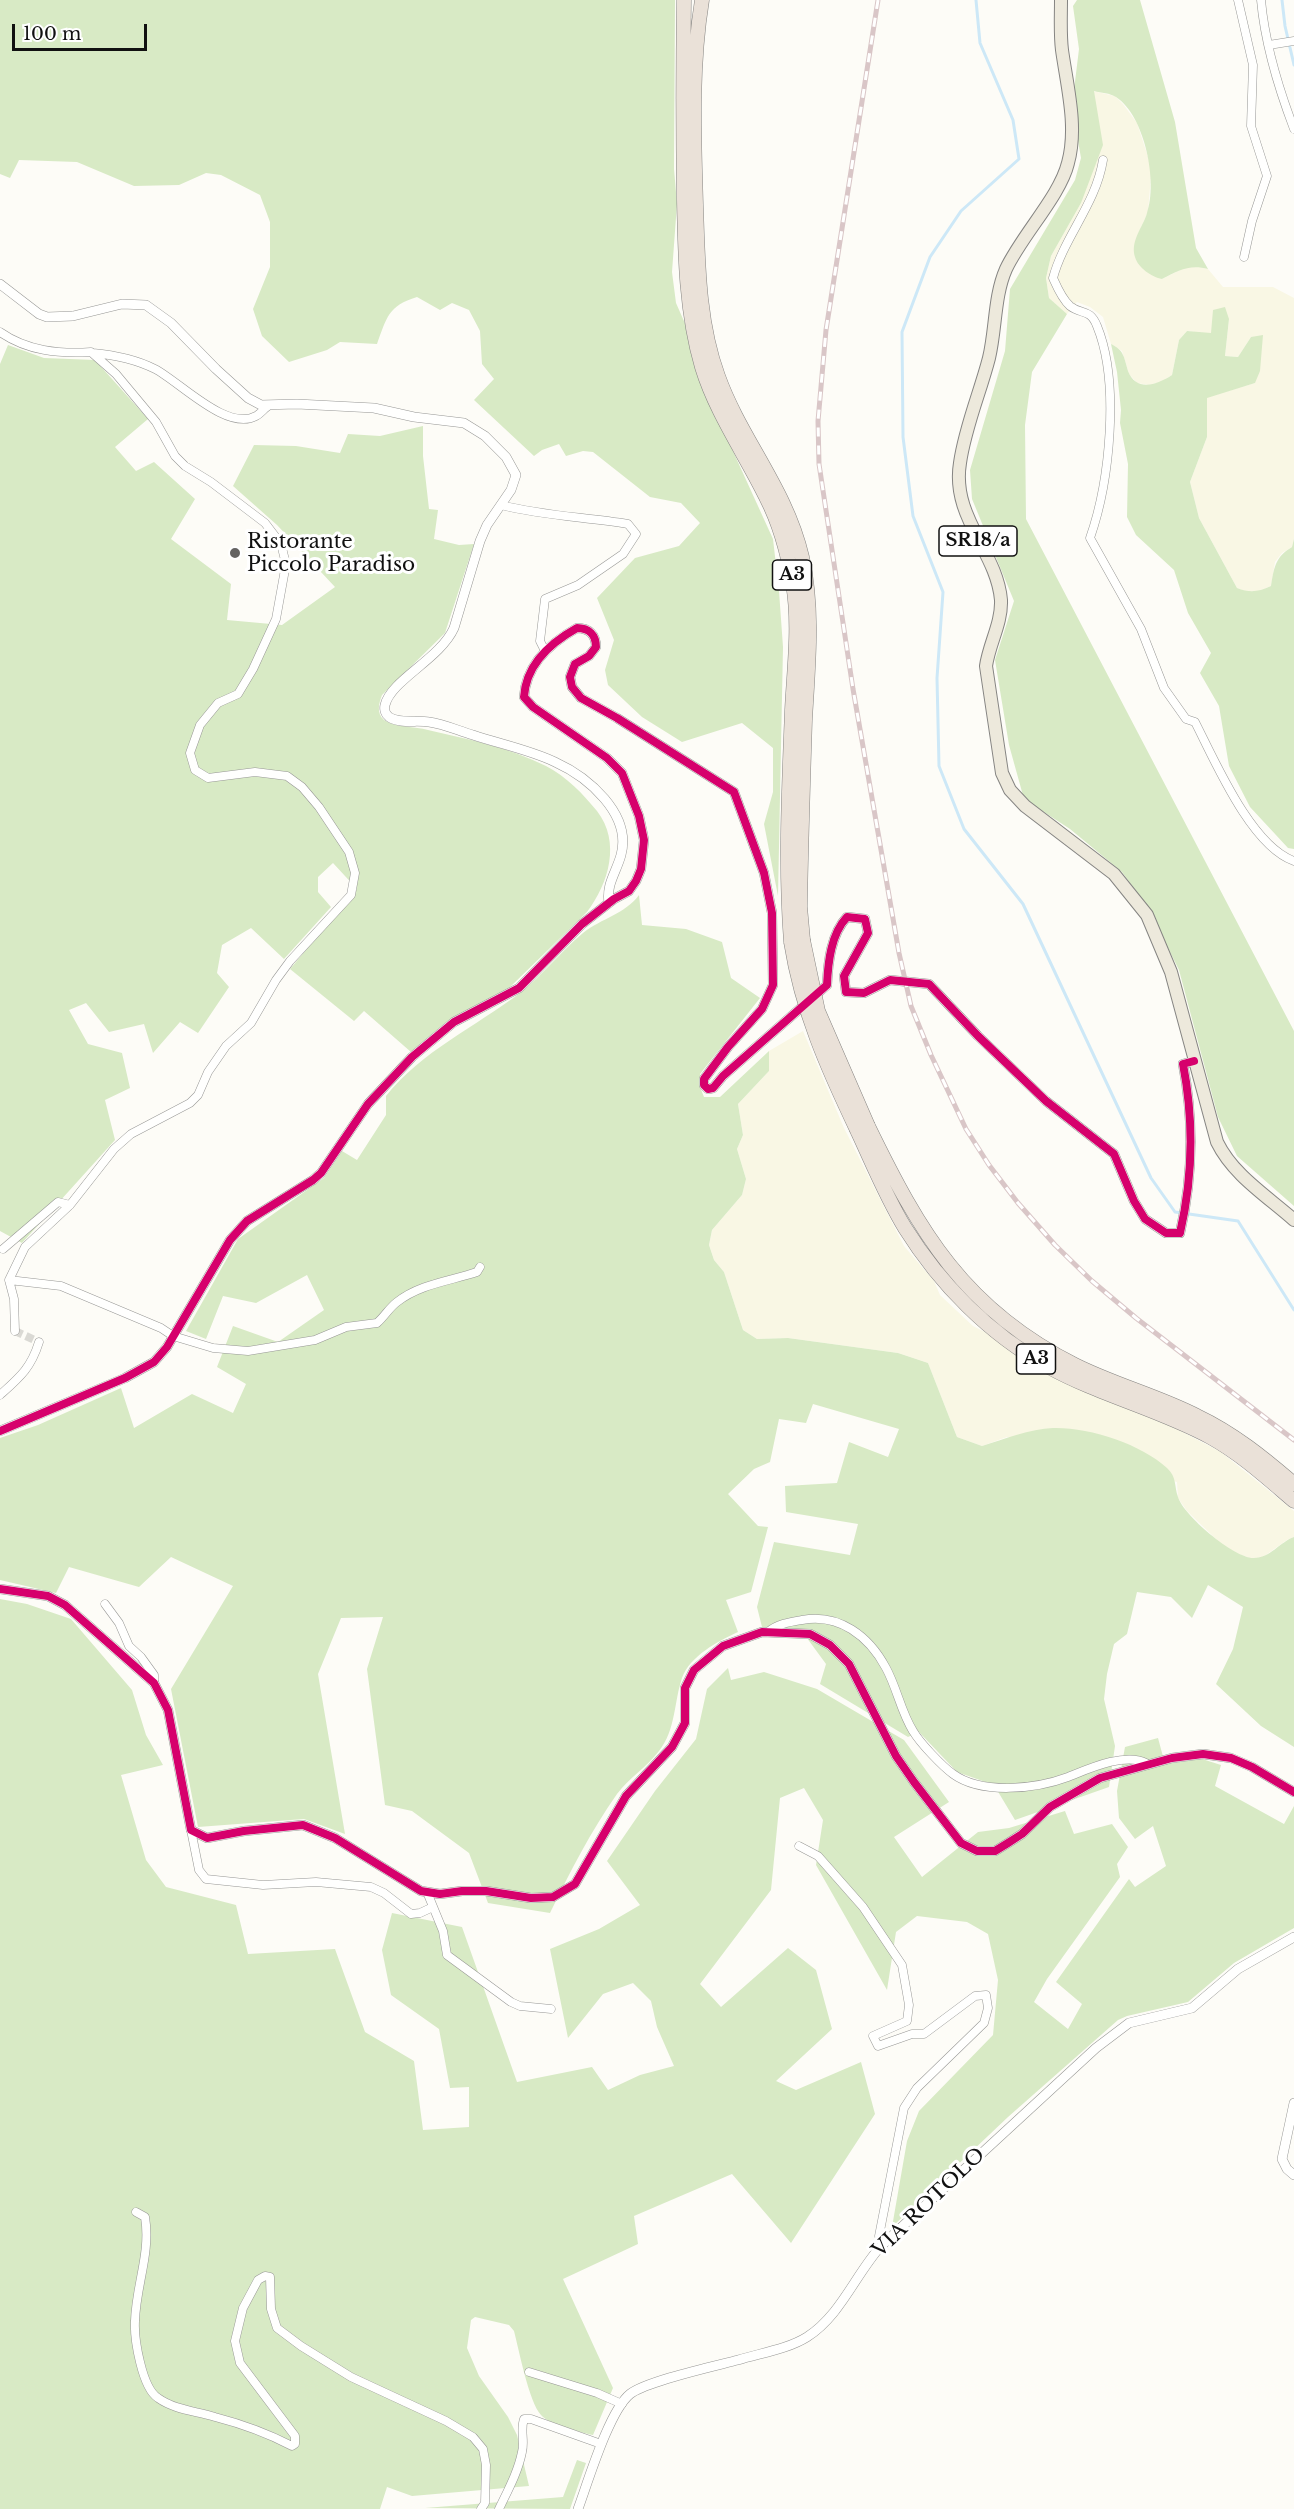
<!DOCTYPE html>
<html>
<head>
<meta charset="utf-8">
<style>
  body { margin:0 }
  #map { position:relative; width:1294px; height:2509px; overflow:hidden; background:#fdfcf7; font-family:"Libre Baskerville",serif }
  canvas { display:block }
  .scale { position:absolute; left:12px; top:24px; width:135px; height:27px; box-sizing:border-box; border:3px solid #111; border-top:0; padding-left:8px; font-size:18px; line-height:21px; white-space:nowrap; color:#111; -webkit-text-stroke:4px #fff; paint-order:stroke }
</style>
</head>
<body>
<div id="map">
<canvas width="1294" height="2509"></canvas>
<div class="scale">100 m</div>
</div>
<script>
const ctx = document.querySelector('canvas').getContext('2d');
ctx.lineJoin = 'round';
function paint(path, color) {
  ctx.fillStyle = color;
  ctx.fill(path, 'evenodd');
}
function strokePath(path, color, width, dash) {
  ctx.strokeStyle = color;
  ctx.lineWidth = width;
  ctx.lineCap = dash ? 'butt' : 'round';
  ctx.setLineDash(dash || []);
  ctx.stroke(path);
}
function drawText(font, color, halo, rows, align = 'center') {
  ctx.font = font + ' "Libre Baskerville",serif';
  ctx.lineWidth = 6;
  ctx.setLineDash([]);
  ctx.textBaseline = 'middle';
  ctx.strokeStyle = halo;
  ctx.fillStyle = color;
  for (const [text, x, y, turn = 0] of rows) {
    ctx.save();
    ctx.translate(x, y);
    ctx.rotate((+turn || 0) * Math.PI / 180);
    ctx.textAlign = isNaN(turn) ? turn : align;
    if (halo) ctx.strokeText(text, 0, 0);
    ctx.fillText(text, 0, 0);
    ctx.restore();
  }
}
const farmland = new Path2D(`
  M1093,91L1115,96L1123,104L1137,123L1150,163L1151,176L1148,212L1138,234L1162,279L1184,268L1196,266L1208,269L1223,287H1273L1294,298V539L1292,547L1282,553L1275,562L1271,586L1260,591L1247,592L1237,588L1199,518L1190,482L1207,437V397L1255,383L1251,337L1238,357L1225,356L1229,319L1211,334L1187,331L1179,340L1172,375L1161,382L1149,385L1137,383L1129,374L1122,351L1111,344L1103,317L1090,307L1077,302L1067,314L1049,298L1046,278L1051,256L1081,203Z
  M803,1031L844,1128L904,1246L934,1281L940,1295L973,1326L989,1334L1017,1356L1070,1385L1175,1428L1221,1452L1294,1511V1537L1287,1540L1263,1557L1252,1559L1236,1553L1221,1544L1187,1511L1178,1498L1177,1482L1007,1437L982,1446L957,1437L928,1363L898,1353L788,1338L757,1339L743,1330L724,1272L714,1260L709,1245L712,1230L742,1195L746,1179L737,1149L743,1135L738,1104L769,1071V1051Z`);
const forest = new Path2D(`
  M0,0H675L674,169L677,204L672,272L676,303L687,328L696,370L773,539L779,591L783,647L778,896L764,824L773,792V748L742,723L682,742L642,717L608,685L605,670L614,640L597,598L635,558L679,546L700,523L681,503L650,497L593,452L583,451L566,456L559,444L542,450L534,456L474,400L494,379L482,364L480,331L469,310L452,303L440,310L417,297C388,306 387,317 377,344L340,342L327,350L289,362L262,336L253,309L270,267V222L260,195L221,175L206,173L179,185L134,186L77,162L19,160L10,178L0,174Z
  M1077,0H1140L1175,122L1196,248L1208,269C1189,264 1178,271 1162,279C1152,277 1138,268 1135,257C1130,241 1143,227 1147,213C1158,182 1145,116 1116,97C1110,93 1101,93 1094,91L1103,145L1081,203L1051,256L1046,278L1049,298L1067,314L1032,372L1025,425L1026,519L1294,1031V1206L1237,1156L1218,1117L1179,970L1148,908L1122,872L1070,829L1024,799L1009,745L995,660L1014,601L972,499L970,470L1005,351L1010,289L1075,180L1081,158L1072,106L1079,49L1073,6Z
  M1225,307L1229,319L1225,356L1238,357L1251,337L1263,335L1260,371L1255,383L1207,398V437L1190,482L1199,518L1237,588C1250,593 1258,592 1271,586C1274,568 1275,557 1292,547L1294,539V849L1288,848L1250,807L1229,766L1219,706L1200,673L1211,653L1188,613L1174,570L1136,535L1127,517L1128,464L1120,423L1121,410L1117,372L1111,344C1115,346 1120,349 1122,353C1125,358 1126,365 1128,371C1136,392 1157,385 1172,375L1179,340L1187,331L1211,333L1213,310Z
  M8,345L44,358L95,360L148,419L115,447L136,471L154,462L195,499L171,539L231,584L227,620L282,625L335,587L277,525L233,486L254,445L296,446L340,453L348,434L380,436L423,426V456L429,509L438,510L434,539L459,545L474,544L445,633L382,695C379,703 376,713 384,720C396,728 415,726 428,730C468,739 510,748 546,766C566,776 584,795 597,811C621,842 609,883 587,912L508,989L444,1024L411,1052L364,1011L354,1021L290,969L357,889L333,863L318,877V892L331,907L284,959L251,928L222,945L217,973L229,987L198,1033L180,1022L153,1053L144,1024L109,1032L86,1003L69,1010L88,1044L122,1053L130,1088L105,1100L115,1140L22,1243L0,1231V364Z
  M639,895L642,925L686,929L722,942L731,978L760,998L700,1074V1087L704,1097H720L769,1051V1071L738,1104L743,1135L737,1149L746,1179L742,1195L712,1230L709,1245L714,1260L724,1272L743,1330L757,1339L788,1338L898,1353L928,1363L957,1437L982,1446C1004,1439 1030,1429 1053,1428C1089,1427 1141,1444 1167,1468C1177,1477 1174,1486 1178,1497C1183,1515 1235,1559 1254,1558C1270,1558 1280,1542 1294,1537V1747L1261,1726L1216,1684L1233,1649L1243,1607L1208,1585L1192,1618L1171,1597L1137,1592L1127,1634L1114,1644L1107,1674L1104,1699L1115,1746L1109,1787L1015,1820L994,1785L957,1772L919,1732L908,1737L820,1684L826,1664L804,1634L762,1627L757,1607L774,1542L850,1555L858,1524L786,1512L785,1486L837,1483L849,1442L888,1457L899,1429L813,1404L806,1423L779,1419L770,1462L754,1469L728,1494L758,1526L768,1527L751,1592L726,1600L738,1632C718,1641 690,1656 682,1678C674,1701 676,1730 659,1751C647,1767 629,1778 617,1794C591,1831 570,1872 550,1913L488,1903L469,1853L412,1811L385,1805L367,1669L383,1617L341,1618L318,1674L345,1834L304,1819L198,1827L171,1689L233,1586L171,1557L139,1587L69,1567L56,1593L0,1580V1438L38,1425L121,1388L134,1428L192,1394L233,1413L246,1384L217,1367L233,1326L278,1342L324,1310L307,1275L256,1303L223,1296L206,1339L186,1331L238,1239L324,1178L342,1151L357,1160L386,1115V1096C422,1051 475,1027 520,993C543,975 561,951 583,933C602,918 625,914 639,895Z
  M0,1599L27,1604L71,1619L132,1690L146,1735L163,1765L121,1775L146,1860L166,1887L236,1905L248,1954L335,1949L365,2032L414,2061L423,2130L469,2127V2087L450,2088L439,2029L391,1995L382,1950L392,1913L462,1927L517,2082L592,2067L608,2090L640,2075L674,2066L657,2027L651,2001L633,1983L603,1994L568,2038L550,1949L599,1929L640,1905L607,1861L655,1791L696,1739L707,1689L728,1668L731,1680L764,1672L817,1689L904,1740L949,1802L894,1837L922,1877L978,1832L1009,1828L1065,1811L1074,1834L1112,1824L1128,1847L1117,1864L1120,1877L1047,1979L1034,2002L1068,2029L1082,2004L1056,1982L1129,1879L1135,1887L1166,1866L1153,1826L1135,1839L1119,1818L1117,1791L1125,1747L1158,1738L1165,1764L1202,1759L1221,1765L1215,1786L1284,1824L1294,1806V1928L1234,1963L1188,2002L1127,2016L1118,2020L1008,2117L892,2227L907,2141L919,2111L993,2035L998,1980L988,1934L967,1922L917,1916L896,1932L887,1990L816,1865L823,1820L804,1788L780,1798L771,1890L700,1984L721,2007L788,1948L816,1970L832,2029L776,2081L796,2090L861,2062L875,2114L791,2243L732,2174L634,2216L638,2244L563,2279L613,2388L593,2435C580,2432 549,2425 541,2415C529,2402 519,2350 514,2331L509,2325L475,2317L471,2320L467,2348L479,2376L508,2417L517,2435L529,2486L412,2496L387,2487L380,2509H0Z
  M577,2460L586,2463L570,2509L425,2508L563,2497Z`);
const stream = new Path2D(`
  M976,0L980,43L1013,120L1019,159L961,211L930,257L902,332L903,437L913,516L943,592L937,678L939,766L964,829L1023,904L1151,1178L1175,1212L1238,1221L1294,1310
  M1282,0L1285,26L1294,65`);
const minorTunnel = new Path2D(`
  M15,1331L39,1342`);
const minor = new Path2D(`
  M1238,0L1253,65L1251,126L1267,176L1252,221L1244,257
  M1261,0C1265,45 1278,87 1294,129
  M1269,45L1294,41
  M1103,160C1096,204 1064,237 1053,278C1057,287 1062,299 1070,306C1081,315 1090,308 1097,326C1120,382 1110,481 1090,538L1141,629L1164,688L1186,719L1195,722C1215,761 1251,846 1294,861
  M0,332C27,351 59,354 91,352L116,374L156,422L175,456L185,466L211,482L265,523L281,544L286,564L276,619L253,669L238,694L218,703L200,725L190,753L195,770L208,778L255,772L287,776L302,787L319,807L349,852L355,873L351,895L290,961L276,980L251,1023L226,1046L208,1072L198,1095L190,1103L131,1134L114,1149L70,1205L25,1247L9,1280L14,1299L15,1331
  M93,353C115,355 135,359 155,369C180,382 227,432 256,416C260,414 264,409 267,407
  M501,505C544,516 586,517 628,524L636,534L623,554L578,585L545,599L540,641L545,651
  M3,1249L58,1202L70,1205
  M9,1280L61,1286L161,1328L173,1336L213,1348L248,1351L315,1340L346,1327L377,1323C385,1316 389,1308 397,1302C420,1284 450,1281 477,1272L480,1267
  M0,1395C20,1377 31,1368 39,1342
  M105,1604L119,1623L129,1646L141,1657L154,1675V1683
  M768,1632C777,1624 790,1622 802,1620C839,1613 869,1636 886,1668C897,1688 901,1712 913,1731C920,1743 942,1766 953,1774C982,1795 1036,1789 1068,1777C1088,1769 1125,1752 1146,1763
  M191,1830L199,1870L206,1879L263,1885L316,1882L371,1887L384,1893L411,1914L420,1913L433,1907
  M799,1846L818,1856L863,1907L902,1965L909,2005L907,2021L873,2036L878,2046L912,2034H924L975,1996L986,1995L988,2008L984,2023L917,2088L904,2108L879,2236L884,2244
  M427,1892L443,1931L447,1955L511,2002L520,2006L551,2009
  M136,2212L145,2217C151,2253 136,2285 135,2321C134,2339 142,2388 158,2398C175,2410 196,2411 215,2417C242,2424 267,2433 292,2446L295,2444V2436L240,2363L235,2341L243,2308L258,2280L265,2276L270,2277L271,2309L277,2328L301,2346L351,2377L446,2421L473,2437L483,2449L486,2465L485,2503L481,2509
  M529,2372L597,2393L622,2404
  M499,2509C508,2490 518,2472 522,2452C525,2441 520,2430 524,2419H531L601,2444`);
const tertiary = new Path2D(`
  M0,284L39,314L47,317L73,316L122,304L146,305L171,323L216,369L248,398L261,405L297,404L374,408L414,417L464,423L485,436L506,457L516,475L511,490L487,525L480,541L454,628C440,659 391,680 385,705C384,709 385,714 389,717C399,724 417,720 429,722C444,724 459,731 473,735C500,744 530,750 555,762C588,777 632,814 621,855C616,873 606,884 609,903
  M0,1431L125,1378L154,1362L167,1347L230,1240L247,1221L313,1180L321,1173L368,1104L412,1057L454,1022L519,988L582,924L614,899L629,891L636,881L641,869L644,840L639,816L622,773L607,758L533,707L524,697C526,664 550,643 577,628C589,628 596,635 596,647L589,656L575,664L570,677L572,687L581,698L617,718L734,792L764,873L772,913L773,985L762,1009L728,1047L704,1079V1085L708,1089L713,1088L723,1076L827,985C828,962 831,934 847,917L865,919L868,933L844,976L846,992L864,993L890,980L929,984L978,1036L1046,1101L1114,1154L1134,1201L1145,1219L1166,1233H1180C1193,1177 1194,1121 1183,1064L1194,1061
  M0,1589L48,1596L65,1605L154,1683L168,1710L191,1830L207,1838L244,1831L303,1825L335,1838L421,1891L440,1894L462,1891H486L531,1898L553,1897L575,1884L626,1796L672,1747L685,1723V1688L694,1670L723,1646L762,1632L810,1634L830,1645L849,1664L896,1756L914,1782L961,1843L977,1851H995L1008,1843L1022,1834L1050,1807L1100,1778L1172,1758L1203,1754L1231,1758L1252,1767L1294,1792
  M1294,2103L1282,2159L1287,2169L1294,2175
  M578,2509C588,2482 609,2411 630,2394C646,2381 715,2366 738,2360C761,2353 788,2349 807,2337C841,2315 855,2275 881,2246L1096,2048L1129,2023L1192,2008L1238,1969L1294,1937`);
const primary = new Path2D(`
  M1061,0C1061,17 1060,34 1062,50C1067,86 1078,127 1068,163C1060,196 1022,235 1006,269C994,296 996,329 989,358C980,393 965,427 960,463C951,517 997,552 1001,600C1002,623 989,644 986,666L1002,773L1010,790L1025,806L1114,874L1147,915L1171,972L1217,1142C1233,1175 1267,1196 1294,1220`);
const motorway = new Path2D(`
  M684,0C683,66 683,132 684,199C685,254 686,313 702,367C716,413 745,454 766,497C780,524 788,554 793,584C800,625 794,669 792,710C789,788 785,865 791,942
  M702,0C691,68 694,136 696,205C698,261 698,322 718,376C741,440 786,488 802,557C814,611 808,666 805,720C803,783 801,845 800,907L803,940
  M868,1126C920,1233 964,1309 1075,1365C1115,1385 1158,1396 1197,1416C1233,1433 1264,1458 1294,1484
  M857,1130C872,1162 886,1197 905,1228C940,1284 989,1334 1047,1366C1099,1395 1158,1409 1210,1437C1241,1454 1267,1478 1294,1501`);
const rail = new Path2D(`
  M878,0L826,330L818,421L819,464L853,689L899,953L911,1006L931,1055L966,1129L989,1165L1018,1203L1055,1245L1092,1281L1136,1318L1294,1440`);
const motorwayBridge = new Path2D(`
  M803,940L818,1011L868,1126
  M791,942C802,1011 827,1067 857,1130`);
const cycleway = new Path2D(`
  M0,1431L125,1378L154,1362L167,1347L230,1240L247,1221L313,1180L321,1173L368,1104L412,1057L454,1022L519,988L582,924L614,899L629,891L636,881L641,869L644,840L639,816L622,773L607,758L533,707L524,697C526,664 550,643 577,628C589,628 596,635 596,647L589,656L575,664L570,677L572,687L581,698L617,718L734,792L764,873L772,913L773,985L762,1009L728,1047L704,1079V1085L708,1089L713,1088L723,1076L827,985C828,962 831,934 847,917L865,919L868,933L844,976L846,992L864,993L890,980L929,984L978,1036L1046,1101L1114,1154L1134,1201L1145,1219L1166,1233H1180C1193,1177 1194,1121 1183,1064L1194,1061
  M0,1589L48,1596L65,1605L154,1683L168,1710L191,1830L207,1838L244,1831L303,1825L335,1838L421,1891L440,1894L462,1891H486L531,1898L553,1897L575,1884L626,1796L672,1747L685,1723V1688L694,1670L723,1646L762,1632L810,1634L830,1645L849,1664L896,1756L914,1782L961,1843L977,1851H995L1008,1843L1022,1834L1050,1807L1100,1778L1172,1758L1203,1754L1231,1758L1252,1767L1294,1792`);
const markers = [
  [235,553,6,"#646362"]
];
const shields = [
  [978,541,78],
  [792,575,39],
  [1036,1359,39]
];
const shieldNames = [
  ["SR18/a",978,541],
  ["A3",792,575],
  ["A3",1036,1359]
];
const poiNames = [
  ["Ristorante",247,542],
  ["Piccolo Paradiso",247,565]
];
const streetNames = [
  ["VIA ROTOLO",929,2203,-44]
];
paint(farmland, '#f9f7e4');
paint(forest, '#d8eac5');
strokePath(stream, '#cde8f7', 3);
strokePath(minorTunnel, '#dad9d4', 8, [8, 4]);
strokePath(minor, '#979795', 9);
strokePath(tertiary, '#979795', 10);
strokePath(primary, '#858482', 14);
strokePath(motorway, '#858482', 15);
strokePath(minor, '#fffffe', 8);
strokePath(tertiary, '#fffffe', 9);
strokePath(primary, '#ede9dc', 12);
strokePath(motorway, '#eae1d8', 14);
strokePath(rail, '#d9c6c7', 5);
strokePath(rail, '#fff', 3, [9]);
strokePath(motorwayBridge, '#858482', 15, []);
strokePath(motorwayBridge, '#eae1d8', 14);
strokePath(cycleway, '#d6006c', 8);
for (const [x, y, r, color] of markers) {
  const dot = new Path2D();
  dot.arc(x, y, r, 0, 2 * Math.PI);
  ctx.fillStyle = color;
  ctx.fill(dot);
  strokePath(dot, '#fff', 2);
}
for (const [x, y, w] of shields) {
  const box = new Path2D();
  box.roundRect(x - w / 2, y - 15, w, 30, 4.5);
  ctx.fillStyle = '#fff';
  ctx.fill(box);
  strokePath(box, '#111', 1.5);
}
drawText('bold 18px', '#111', null, shieldNames);
drawText('20px', '#111', '#fff', poiNames, 'left');
drawText('20px', '#111', '#fff', streetNames);
</script>
</body>
</html>
